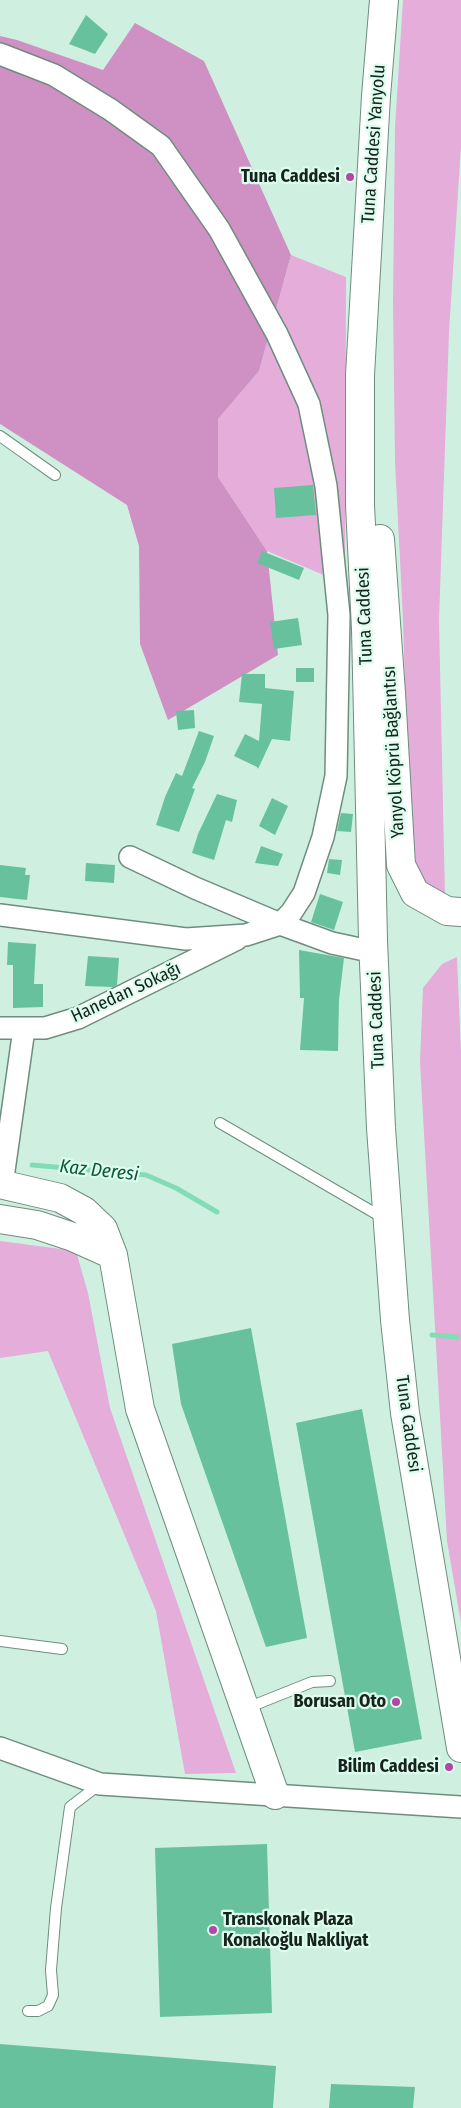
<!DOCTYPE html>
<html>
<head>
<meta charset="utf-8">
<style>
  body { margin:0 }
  canvas { display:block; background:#cff0e0 }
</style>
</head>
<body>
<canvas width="461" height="2108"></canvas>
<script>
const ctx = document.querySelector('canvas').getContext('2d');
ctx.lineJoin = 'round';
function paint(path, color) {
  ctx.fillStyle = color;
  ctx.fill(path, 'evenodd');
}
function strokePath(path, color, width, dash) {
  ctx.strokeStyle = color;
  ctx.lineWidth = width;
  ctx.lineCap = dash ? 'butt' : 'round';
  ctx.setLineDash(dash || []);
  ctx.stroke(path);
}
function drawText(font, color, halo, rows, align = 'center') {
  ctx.font = font + ' "Fira Sans Condensed",sans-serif';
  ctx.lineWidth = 4.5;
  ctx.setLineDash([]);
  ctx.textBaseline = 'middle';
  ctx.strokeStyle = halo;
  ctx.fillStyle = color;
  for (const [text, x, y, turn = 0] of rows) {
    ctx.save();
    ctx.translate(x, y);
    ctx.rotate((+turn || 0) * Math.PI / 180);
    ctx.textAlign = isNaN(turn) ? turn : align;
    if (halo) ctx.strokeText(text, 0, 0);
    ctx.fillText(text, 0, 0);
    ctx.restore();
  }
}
const green = new Path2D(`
  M403,0H461V146L449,332L439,620L445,899L421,878L410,856L403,619L395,462L393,302L395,127Z
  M291,255L346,277L345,584L267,551L218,477V419L259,371Z
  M457,957L461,1053V1623L447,1541L420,1062L423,988L442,964Z
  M0,1241L76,1251L88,1293L110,1408L236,1773L185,1774L156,1611L48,1351L0,1358Z`);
const forest = new Path2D(`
  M135,23L204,61L291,255L259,371L218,419V477L267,551L278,655L168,720L140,644L139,546L127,505L0,424V36L17,40L103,70Z`);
const stream = new Path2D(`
  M32,1165L146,1175L176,1188L217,1212
  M432,1335L457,1337`);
const building = new Path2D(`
  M86,15L108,34L95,54L69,44Z
  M313,485L316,515L276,518L274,488Z
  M262,551L304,568L299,580L257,563Z
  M298,618L302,645L274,649L270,622Z
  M296,668H314V682H296Z
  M242,674H265V688L294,691L290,741L272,739L258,769L257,767L234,756L245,734L259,741L262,704L239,702Z
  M194,710L195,728L178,730L176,711Z
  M199,731L214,736L205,762L192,788L195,789L179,832L156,825L165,797L176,773L182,776Z
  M217,794L237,800L232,822L226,820L214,860L192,853L198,834Z
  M272,798L288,806L275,835L259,826Z
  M341,813L353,814L351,832L337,831Z
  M261,846L283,854L278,866L255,863Z
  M329,859L342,860L340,875L327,873Z
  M86,863L115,865L114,883L85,881Z
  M0,865L26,868L25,875H30L27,900L0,897Z
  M320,894L343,902L334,930L311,922Z
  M8,942L36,944L34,984H43V1007L13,1008V965H7Z
  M299,950L344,958L339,1000L338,1051L300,1050L304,998H300Z
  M88,956L119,958L117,985L113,987L85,986Z
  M251,1328L307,1638L266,1647L181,1404L172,1344Z
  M362,1409L422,1739L355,1752L296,1423Z
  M267,1844L272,2013L160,2017L155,1848Z
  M0,2044L276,2066L273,2108H0Z
  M331,2084L415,2087L413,2108H329Z`);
const lane = new Path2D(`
  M0,436L55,475
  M220,1123L385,1219
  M0,1641L62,1649
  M247,1708L312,1682L330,1681
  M28,2011H38L48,2006L53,1995L51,1970L56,1908L70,1807L100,1784`);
const street = new Path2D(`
  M0,54L54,75L111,110L161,146L219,229L277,334L309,404L326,486L339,615L336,776L323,837L304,893L291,913L280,924L246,935L186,939L0,915
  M130,857L195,888L280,924L332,943L374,952
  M0,1028H45L78,1018L237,939
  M2,1185L24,1029
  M0,1748L100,1784L461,1807`);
const secondary = new Path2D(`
  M384,0L376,96L360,375V505L366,629L373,940L381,1128L395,1320L405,1413L461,1748
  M380,539L391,693L401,865L415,893L447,911L461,912
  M0,1184L60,1198L84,1211L103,1229L113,1255L140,1409L275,1795
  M0,1219L37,1225L73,1237L113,1255`);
const markers = [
  [350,177,5,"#b346a6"],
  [396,1702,5,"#b346a6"],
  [449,1767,5,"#b346a6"],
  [213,1930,5,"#b346a6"]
];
const streetNames = [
  ["Tuna Caddesi Yanyolu",374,144,-86],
  ["Tuna Caddesi",365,616,-92],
  ["Yanyol Köprü Bağlantısı",394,752,-93],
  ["Hanedan Sokağı",126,993,-25],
  ["Tuna Caddesi",377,1020,-92],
  ["Tuna Caddesi",408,1424,82]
];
const poiNames = [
  ["Tuna Caddesi",340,177],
  ["Borusan Oto",386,1702],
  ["Bilim Caddesi",439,1767],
  ["Transkonak Plaza",223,1920,"left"],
  ["Konakoğlu Nakliyat",223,1941,"left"]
];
const waterNames = [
  ["Kaz Deresi",99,1171,6]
];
paint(green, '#e4adda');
paint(forest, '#cf90c4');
strokePath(stream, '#82dcb6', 5);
paint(building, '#68c19d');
strokePath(lane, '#6f8d7f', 12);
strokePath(street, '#6f8d7f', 24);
strokePath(secondary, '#6f8d7f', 30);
strokePath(lane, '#fff', 10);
strokePath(street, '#fff', 21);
strokePath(secondary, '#fff', 28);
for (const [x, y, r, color] of markers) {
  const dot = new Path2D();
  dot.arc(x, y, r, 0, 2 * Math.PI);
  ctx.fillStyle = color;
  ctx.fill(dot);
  strokePath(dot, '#dcfdee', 2);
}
drawText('18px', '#17231e', '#dcfdee', streetNames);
drawText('bold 18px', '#17231e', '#dcfdee', poiNames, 'right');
drawText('italic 19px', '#0d563e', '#dcfdee', waterNames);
</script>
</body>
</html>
